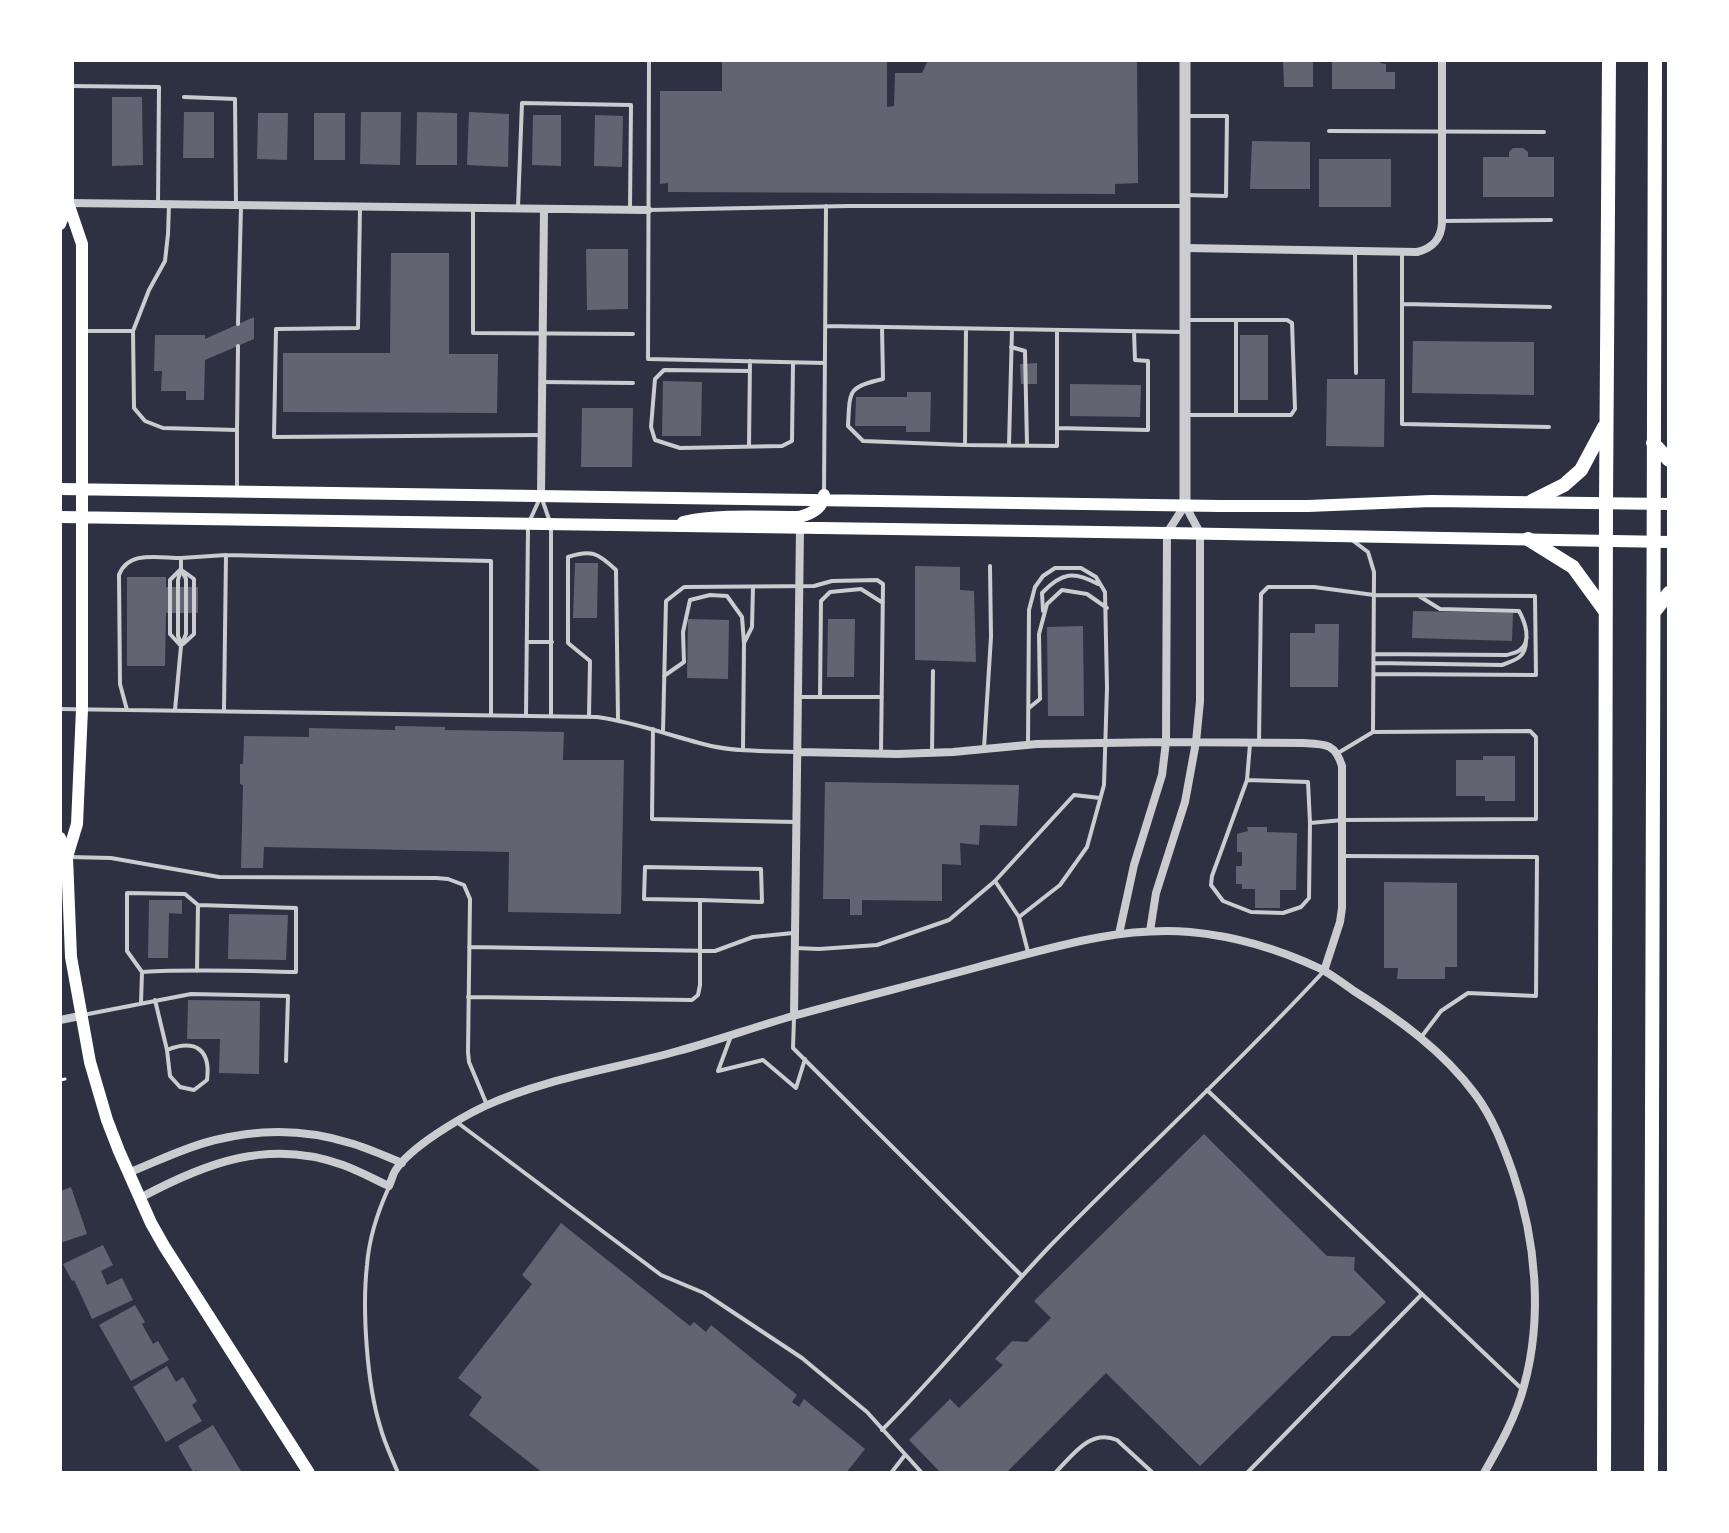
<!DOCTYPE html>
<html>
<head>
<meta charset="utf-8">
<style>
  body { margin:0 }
  #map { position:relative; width:1729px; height:1533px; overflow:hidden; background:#2d3142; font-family:Jost,sans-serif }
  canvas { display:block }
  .frame { position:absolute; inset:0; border:62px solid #fff; pointer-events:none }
</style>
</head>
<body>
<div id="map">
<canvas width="1729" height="1533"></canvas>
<div class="frame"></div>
</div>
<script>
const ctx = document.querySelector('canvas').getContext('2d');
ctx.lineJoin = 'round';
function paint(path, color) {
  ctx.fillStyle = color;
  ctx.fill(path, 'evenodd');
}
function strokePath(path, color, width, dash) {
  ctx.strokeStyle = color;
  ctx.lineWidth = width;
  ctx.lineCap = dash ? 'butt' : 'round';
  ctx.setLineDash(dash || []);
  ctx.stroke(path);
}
const building = new Path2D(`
  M722,60L887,61V107L894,106L895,73H922L928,60H1137L1138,183L1115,184V194L668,192V183L660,184V91H722Z
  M1283,60H1313V87H1284Z
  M1332,60H1380V63L1386,64V72H1395V89H1332Z
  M112,97H142L143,165L112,166Z
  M184,112H214V158H183Z
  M361,112H401L400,165L360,164Z
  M417,112L457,113V165H416Z
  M469,112L509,114L508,167L467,165Z
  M258,113H288L287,160L257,159Z
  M314,113H345V160H314Z
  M533,115H561V166L532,165Z
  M595,115L623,116L622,167L594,166Z
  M1252,141L1310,142V189H1250Z
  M1513,148H1523L1528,152V157H1554V197H1483V157H1509V152Z
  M1319,159H1391V207H1319Z
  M586,249H628V309L587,310Z
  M391,253H449V354H498L497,413L283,412V353H390Z
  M254,317V339L205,360L204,400H186V391H161L162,371H154L155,335H205V339Z
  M1240,335H1268V400H1240Z
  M1413,341L1534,342V395L1412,393Z
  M1037,363V384H1021L1020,364Z
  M1327,379H1385L1384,447L1326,446Z
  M663,381L702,382L701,436H662Z
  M1070,384L1141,385L1140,417L1070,416Z
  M907,392H931L930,432H906V426H855L856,397H907Z
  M582,408H633L632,467H581Z
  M575,563H598L597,618H573Z
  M915,566L960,567V590L974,591L976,662L915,660Z
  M127,577H166V587H198V613H166L165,666H127Z
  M1413,611L1513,613L1512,641L1412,638Z
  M688,619L729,620L728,679L687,678Z
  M828,619H855L854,677H827Z
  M1315,624H1339L1338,687H1290V633H1315Z
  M1083,626L1084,716H1048L1047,627Z
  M395,726L445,727V730L564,732L563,760H624L621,914L508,912L509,852L264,847L263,868H241L243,785L240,784V764H243L244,736L309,737V728L395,730Z
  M1483,756H1515V801H1485V796H1456V760H1483Z
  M825,782L1019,785L1017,826L980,825L979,845L960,843L961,865L942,864V901L862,900V915H850V899H823Z
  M1247,827H1267V832L1297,833L1296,890H1280V908H1255V889H1242V884H1236V866H1242V852H1237V834L1248,831Z
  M1384,882L1457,883V967H1445V979H1397L1398,968H1384Z
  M149,900H182V914L169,913L168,958H148Z
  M229,914L288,915L286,960L228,959Z
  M188,1000L260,1001L259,1074L219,1073L220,1039H187Z
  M1204,1134L1327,1256L1355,1257L1354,1270L1386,1302L1350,1336H1332L1200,1466L1106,1373L1006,1473H941L909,1440L950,1399L959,1408L1003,1365L995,1359L1012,1341L1027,1342L1051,1318L1034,1301Z
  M71,1187L87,1234L60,1243V1191Z
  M561,1223L690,1326L694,1322L706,1332L711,1325L797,1395L792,1402L799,1407L804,1399L865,1449L846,1473H543L469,1415L482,1397L458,1378L532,1284L522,1275Z
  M103,1245L113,1265L101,1271L107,1285L122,1278L133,1300L92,1319L74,1280L72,1281L63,1264Z
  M135,1305L145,1322L142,1324L153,1344L158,1341L169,1360L131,1381L99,1325Z
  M167,1366L176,1382L183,1377L197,1401L192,1405L202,1421L166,1442L133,1387Z
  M213,1425L241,1471L238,1473H198L196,1470L193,1472L178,1446Z`);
const path = new Path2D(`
  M60,1080L65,1079`);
const service = new Path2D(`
  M649,60L648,359L825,363
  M70,86L159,87L158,204
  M184,97L235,99L236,205
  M1329,131L1544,132
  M1185,195L1226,196L1227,116H1187
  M518,207L522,103L631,105L630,209
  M360,208L358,328L276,329L274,437L542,435
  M473,208V333L633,334
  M648,210L849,206H1181
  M1442,221L1551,220
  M1355,253L1356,373
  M1402,254V424L1549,427
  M1402,304L1550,307
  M238,324L241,207
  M826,326L1183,332
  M882,327L883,379C847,387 850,391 848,426L863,441L965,445
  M966,329L965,445L1057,446V428
  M1057,330V428L1148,430V361L1135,360L1134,331
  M83,331H133L134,408L145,421L163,428L237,430V489
  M133,331L149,290L165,261L168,234L169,205
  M1011,347L1025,351L1027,445
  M750,371L664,370L655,379L651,427L655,440L680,448L782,446L792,441L793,363
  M542,382L633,383
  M1236,414V321
  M1186,415H1291L1295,409L1292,323L1287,320H1187
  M237,430L238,346
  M1009,445L1012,329
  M749,446L750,361
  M824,491L826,206
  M542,499L551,525V715
  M530,520L540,498
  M181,558L226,555
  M181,569L170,580V634L181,646
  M183,571L194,579V634L183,644
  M1043,611L1042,593C1062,572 1074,571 1098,584
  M527,642H552
  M181,643L178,636V580L181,569
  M1375,654L1507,655C1512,653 1517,653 1520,650C1532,641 1525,622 1519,611L1440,609L1419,596
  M1375,663L1502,665C1516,660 1526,657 1526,641
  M664,676L684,662L683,632L690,600L710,595L727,596L742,617L744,643
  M799,697H882
  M820,697L821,601L830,592L861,589L883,603
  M1029,708L1040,699L1039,634L1047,604L1062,590L1087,594L1107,608
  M60,709L597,717C636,722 673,737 711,746C739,752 769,751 797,752
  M127,710L120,684L119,575C128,550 159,558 181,558V569L186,579V634L181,646L175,710
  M224,710L226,555L491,561V714
  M526,715L528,528
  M589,716L590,661L568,643V557C591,549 598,553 616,570L618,719
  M653,729L652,819L795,822
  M663,732L666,601L684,587L814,586L832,581L877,580L883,584L881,753
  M1259,742L1261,594L1268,587H1314L1374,595L1535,596L1536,675L1375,674
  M984,748L991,637L990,566
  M743,749L744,643L752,627L753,587
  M932,753L933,671
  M1338,753L1373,732L1374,572L1368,552L1352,540
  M1247,780L1308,782L1310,823L1309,898L1301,907L1283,913L1251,912L1223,901L1211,885L1212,876L1247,780L1250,744
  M1310,823L1343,820L1536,819V737L1530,731L1373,732
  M1343,856L1537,857L1536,996L1468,993L1441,1011L1422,1036
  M69,857L111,858L219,877L436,878L448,879L464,885L470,899L468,1052L469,1062L487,1105
  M995,881L1074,795L1100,798
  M469,947L715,951L753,937L793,933
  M795,948L819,949L877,945L949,920L995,881L1019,917
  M1028,952L1019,917L1060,885L1087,847L1104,785L1107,688L1105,592L1096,577L1081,568H1055L1043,576L1035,587L1029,610L1028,744
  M142,972C193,969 245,971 296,972V908L198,905L197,971
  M468,997L692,1000L698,995L700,985V900L762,902L761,869L645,867L644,899L700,900
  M155,1000L167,1050L170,1076L180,1087L194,1090L207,1080C211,1049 195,1039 167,1050
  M141,1003L142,972L127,951V893L185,894L198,905
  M83,1015L191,994L288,996L286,1061
  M794,1018L793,1048L1022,1276
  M718,1071L763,1060L796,1088L805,1059
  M718,1071L731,1036
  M1207,1090L1522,1389
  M458,1123L661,1275L704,1293L802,1358L867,1412L922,1473
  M389,1187C378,1211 369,1239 367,1265C362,1310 367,1384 380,1426C384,1442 392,1458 398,1473
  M882,1430C941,1371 993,1306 1050,1246C1140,1154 1236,1066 1324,971
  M891,1473L905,1455
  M1055,1473C1072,1456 1090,1428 1117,1440L1153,1473
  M1247,1473L1422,1294`);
const minor = new Path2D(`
  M68,203L648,210
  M1185,248L1417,252C1433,248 1441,239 1442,223V60
  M541,496L544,209
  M798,752L898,754L953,752L1037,744L1166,742L1303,743C1325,744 1335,743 1342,766V908L1340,922L1324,971
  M1119,934L1134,865L1162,775L1166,742L1167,533L1185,505L1200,533V701L1196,742L1185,802L1156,893L1150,931
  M794,1016L800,528
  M60,1020L80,1016
  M128,1173C156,1162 185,1147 215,1140C259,1129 306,1129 350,1143C368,1148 385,1156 402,1163
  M140,1198C205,1163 269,1138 343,1165C359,1171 374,1179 389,1186C390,1184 394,1172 395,1171C410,1147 460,1118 485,1106C546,1078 614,1069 678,1051C716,1041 754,1027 793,1016C854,999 916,984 978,967C1048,949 1117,926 1190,932C1234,936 1281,950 1321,969C1332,975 1343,983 1354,991C1399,1019 1443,1051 1475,1094C1493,1118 1503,1145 1513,1173C1536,1240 1543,1317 1524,1386C1516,1417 1500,1445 1484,1473`);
const tertiary = new Path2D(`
  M1185,60V505`);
const secondary = new Path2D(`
  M60,224L68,203
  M60,489L1220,506H1308L1431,501L1669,504
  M60,517L1167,533L1669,542
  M683,522C721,514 760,517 799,517C811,514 823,508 824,495
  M60,838L67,857L71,957L90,1062L107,1120L119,1151L151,1223L164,1246L309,1473
  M67,857L77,824L82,709V244L68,203V60`);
const trunk = new Path2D(`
  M1653,443L1669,460
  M1532,501L1564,485L1581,470L1604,427
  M1528,539L1573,567L1605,611
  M1654,612L1669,593
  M1604,1473L1606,502L1609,60
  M1651,1473L1655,60`);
paint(building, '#626471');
strokePath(path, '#fff', 3);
strokePath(service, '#caccd0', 4);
strokePath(minor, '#caccd0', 8);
strokePath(tertiary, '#caccd0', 11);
strokePath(secondary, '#fff', 12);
strokePath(trunk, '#fff', 14);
</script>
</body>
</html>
